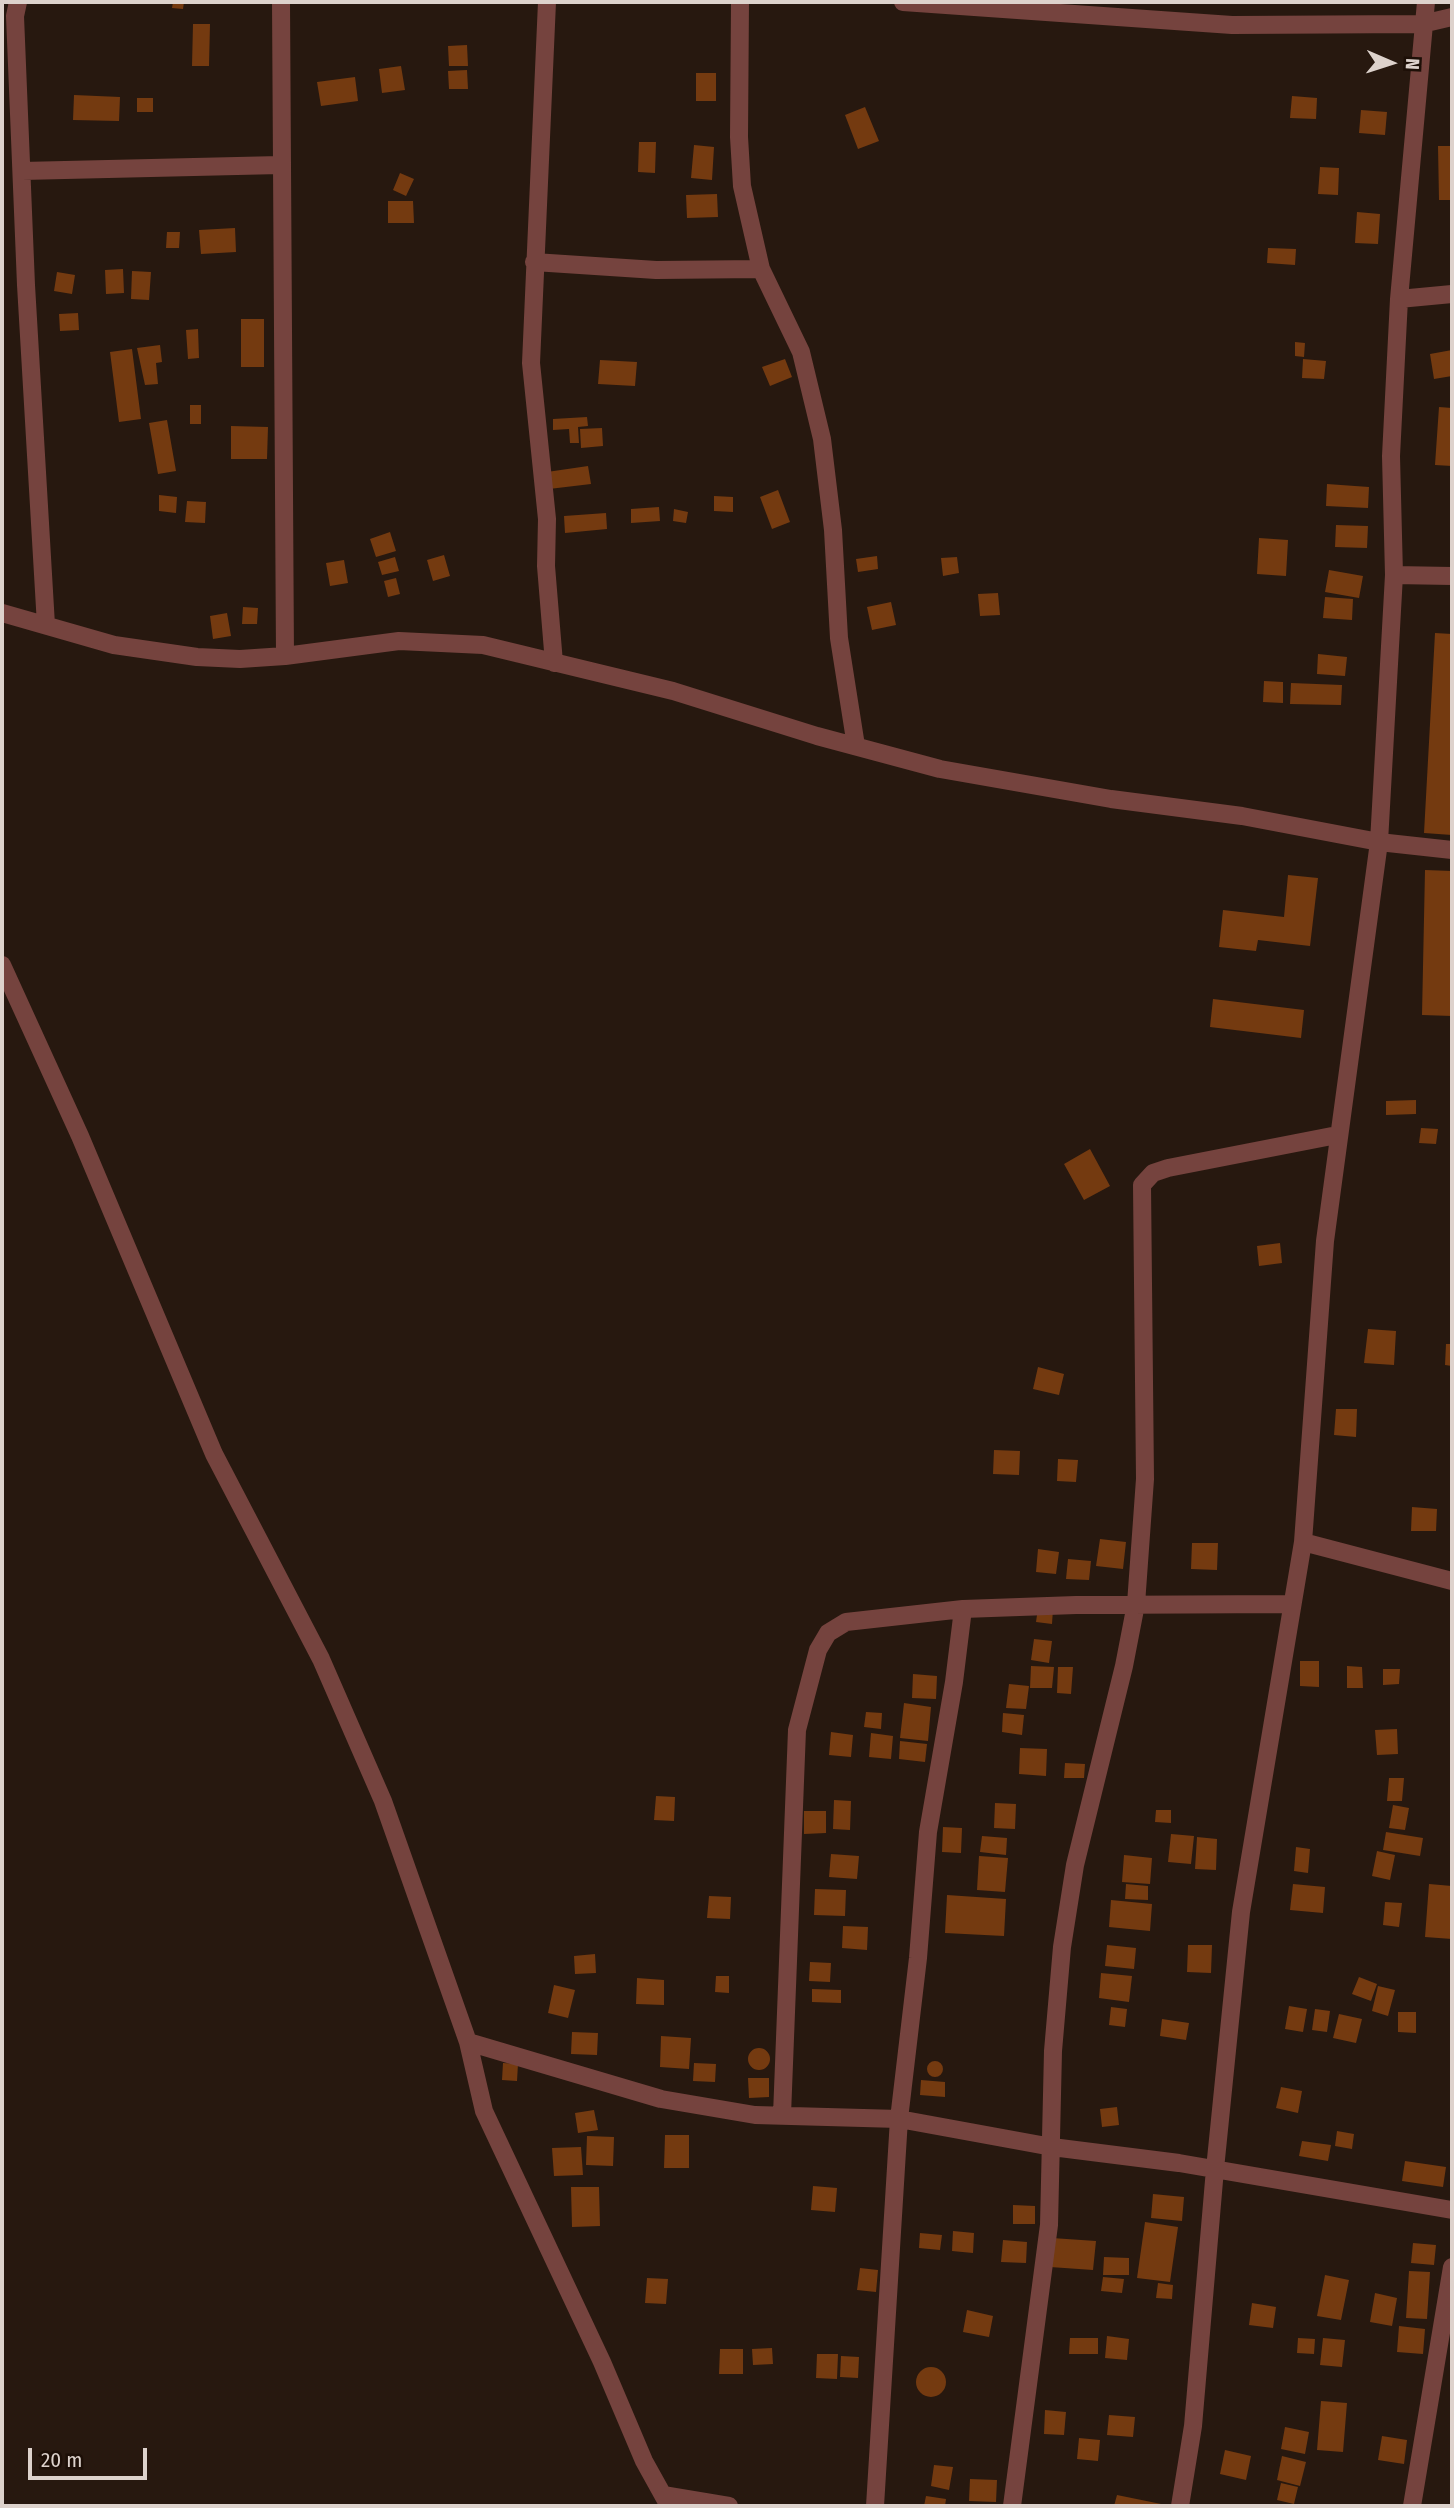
<!DOCTYPE html>
<html>
<head>
<meta charset="utf-8">
<style>
  body { margin:0 }
  #map { position:relative; width:1454px; height:2508px; overflow:hidden; background:#27180f; font-family:"Fira Sans Condensed",sans-serif }
  canvas { display:block }
  .frame { position:absolute; inset:0; border:4px solid #ddd2cc; pointer-events:none }
  .north { position:absolute; left:1356px; top:28px; width:70px; height:70px; -webkit-text-stroke:5px #1d0f07; paint-order:stroke; rotate:93deg; font-size:19px; font-weight:700; line-height:28px; text-align:center; color:#ddd2cc }
  .north::after { content:''; display:block; margin:auto; width:24px; height:32px; background:#ddd2cc; clip-path:polygon(50% 0,100% 100%,50% 72%,0 100%) }
  .scale { position:absolute; left:28px; top:2448px; width:119px; height:32px; box-sizing:border-box; border:4px solid #ddd2cc; border-top:0; padding-left:9px; font-size:21px; line-height:24px; white-space:nowrap; color:#ddd2cc; -webkit-text-stroke:5px #1d0f07; paint-order:stroke }
</style>
</head>
<body>
<div id="map">
<canvas width="1454" height="2508"></canvas>
<div class="frame"></div>
<div class="north">N</div>
<div class="scale">20 m</div>
</div>
<script>
const ctx = document.querySelector('canvas').getContext('2d');
ctx.lineJoin = 'round';
function paint(path, color) {
  ctx.fillStyle = color;
  ctx.fill(path, 'evenodd');
}
function strokePath(path, color, width, dash) {
  ctx.strokeStyle = color;
  ctx.lineWidth = width;
  ctx.lineCap = dash ? 'butt' : 'round';
  ctx.setLineDash(dash || []);
  ctx.stroke(path);
}
const building = new Path2D(`
  M173,2H184L183,9L172,8Z
  M193,24H210L209,66H192Z
  M467,45L468,66H449L448,46Z
  M401,66L405,90L382,93L379,69Z
  M467,70L468,89H449L448,71Z
  M696,73H716V101H696Z
  M355,77L358,101L321,106L317,82Z
  M74,95L120,97L119,121L73,120Z
  M1292,96L1317,98L1316,119L1290,118Z
  M137,98H153V112H137Z
  M865,107L879,141L858,149L845,115Z
  M1361,110L1387,112L1385,135L1359,133Z
  M639,142H656L655,173L638,172Z
  M694,145L714,147L712,180L691,178Z
  M1438,146H1452V200H1439Z
  M1320,167L1339,168L1338,195L1318,194Z
  M400,173L414,179L406,196L393,190Z
  M717,194L718,217L687,218L686,195Z
  M388,201H413L414,223H388Z
  M1357,212L1380,214L1378,244L1355,243Z
  M235,228L236,252L201,254L199,230Z
  M167,232H180L179,248H166Z
  M1268,248L1296,249L1295,265L1267,263Z
  M123,269L124,293L106,294L105,270Z
  M132,271L151,272L149,300L131,299Z
  M57,272L75,275L72,294L54,291Z
  M78,313L79,330L60,331L59,314Z
  M241,319H264V367H241Z
  M198,329L199,358L188,359L186,330Z
  M1295,342L1305,343L1304,357L1295,356Z
  M160,345L162,362L156,363L158,384L145,385L137,348Z
  M132,349L141,419L119,422L110,352Z
  M1452,350V376L1434,379L1430,354Z
  M785,359L792,377L770,386L762,367Z
  M1303,359L1326,361L1324,379L1302,378Z
  M600,360L637,362L635,386L598,384Z
  M190,405H201V424H190Z
  M1439,407L1452,408V466L1435,465Z
  M587,417L588,426L578,427L579,443H570L569,429L553,430V419Z
  M167,420L176,471L158,474L149,423Z
  M231,426L268,427L267,459H231Z
  M602,428L603,446L581,448L580,429Z
  M588,466L591,484L549,489L547,472Z
  M1327,484L1369,487L1368,508L1326,506Z
  M778,490L790,522L772,529L760,497Z
  M159,495L177,497L176,513L159,511Z
  M714,496L733,497V512L714,511Z
  M187,501L206,502L205,523L185,522Z
  M659,507L660,521L631,523V509Z
  M674,509L688,512L686,523L673,521Z
  M606,513L607,529L565,533L564,516Z
  M1336,525L1368,526L1367,548L1335,547Z
  M390,532L396,551L376,557L370,539Z
  M1259,538L1288,540L1286,576L1257,574Z
  M444,555L450,576L433,581L427,560Z
  M877,556L878,569L858,572L856,559Z
  M395,557L399,571L382,575L378,562Z
  M957,557L959,573L943,576L941,558Z
  M344,560L348,583L330,586L326,563Z
  M1329,570L1363,576L1359,598L1325,592Z
  M396,578L400,594L388,597L384,581Z
  M998,593L1000,615L980,616L978,594Z
  M1325,597L1353,599L1352,620L1323,618Z
  M891,602L896,625L872,630L867,607Z
  M243,607L258,608L257,624H242Z
  M227,613L231,636L213,639L210,616Z
  M1435,633L1452,634V835L1424,833Z
  M1318,654L1347,657L1345,676L1317,674Z
  M1264,681L1283,682V703L1263,702Z
  M1291,683L1342,685L1341,705L1290,704Z
  M1425,870L1452,871V1016L1422,1015Z
  M1288,875L1318,878L1310,946L1258,940L1256,951L1219,947L1223,910L1284,917Z
  M1213,999L1304,1010L1301,1038L1210,1027Z
  M1416,1100V1114L1386,1115V1101Z
  M1421,1128L1438,1129L1436,1144L1419,1143Z
  M1090,1149L1110,1186L1084,1200L1064,1164Z
  M1280,1243L1282,1263L1259,1266L1257,1246Z
  M1368,1329L1396,1331L1394,1365L1364,1363Z
  M1446,1344H1452V1366L1445,1365Z
  M1038,1367L1064,1374L1059,1395L1033,1389Z
  M1336,1409H1357L1356,1437L1334,1435Z
  M994,1450L1020,1451L1019,1475L993,1474Z
  M1058,1459L1078,1460L1076,1482L1057,1481Z
  M1412,1507L1437,1509L1436,1531H1411Z
  M1100,1539L1126,1542L1123,1569L1096,1566Z
  M1192,1543H1218L1217,1570L1191,1569Z
  M1038,1549L1059,1552L1056,1574L1036,1572Z
  M1068,1559L1091,1561L1089,1580L1066,1579Z
  M1038,1608L1053,1609L1052,1624L1036,1622Z
  M1034,1639L1052,1641L1049,1663L1031,1660Z
  M1300,1661H1319V1687L1300,1686Z
  M1031,1666L1054,1667L1052,1688H1030Z
  M1347,1666L1362,1667L1363,1688H1347Z
  M1058,1667H1073L1071,1694L1057,1693Z
  M1383,1669H1400L1399,1684L1383,1685Z
  M913,1674L937,1676L936,1699L912,1698Z
  M1009,1684L1029,1686L1026,1709L1006,1708Z
  M904,1703L931,1707L928,1741L900,1738Z
  M866,1712L882,1713L881,1729L864,1727Z
  M1003,1713L1024,1715L1022,1735L1002,1732Z
  M1397,1729L1398,1754L1377,1755L1375,1730Z
  M831,1732L853,1735L851,1757L829,1755Z
  M871,1733L893,1736L891,1759L869,1757Z
  M900,1741L927,1744L925,1762L899,1759Z
  M1020,1748L1047,1749L1046,1776L1019,1774Z
  M1065,1763L1085,1764L1084,1778H1064Z
  M1389,1778H1404L1402,1801H1387Z
  M656,1796L675,1797L674,1821L654,1820Z
  M834,1800L851,1801L850,1830L833,1829Z
  M995,1803L1016,1804L1015,1829L994,1828Z
  M1393,1805L1409,1808L1405,1830L1389,1828Z
  M1156,1810H1171V1823L1155,1822Z
  M804,1811H826V1833L804,1834Z
  M943,1827L962,1828L961,1853L942,1852Z
  M1386,1832L1423,1838L1420,1856L1383,1850Z
  M1171,1834L1194,1836L1191,1864L1168,1862Z
  M982,1836L1007,1838L1006,1855L980,1852Z
  M1197,1837L1217,1839L1216,1870L1195,1869Z
  M1296,1847L1310,1849L1308,1873L1294,1871Z
  M1377,1851L1395,1855L1390,1880L1372,1876Z
  M831,1854L859,1856L857,1879L829,1877Z
  M1124,1855L1152,1858L1150,1884L1122,1882Z
  M979,1856L1008,1858L1005,1892L977,1890Z
  M1126,1884L1148,1886V1900L1125,1899Z
  M1293,1884L1325,1887L1323,1913L1290,1910Z
  M1429,1884L1452,1886V1939L1425,1937Z
  M815,1889L846,1890L845,1916L814,1915Z
  M947,1895L1006,1899L1004,1936L945,1933Z
  M709,1896L731,1897L730,1919L707,1918Z
  M1111,1900L1152,1904L1150,1931L1109,1927Z
  M1385,1902L1402,1903L1399,1927L1383,1925Z
  M843,1926L868,1927L867,1950L842,1948Z
  M1107,1945L1136,1948L1134,1969L1105,1966Z
  M1188,1945H1212L1211,1973L1187,1972Z
  M595,1954L596,1973L575,1974L574,1956Z
  M810,1962L831,1963L830,1982L809,1981Z
  M1101,1973L1132,1976L1129,2002L1099,1998Z
  M716,1976H729V1993L715,1992Z
  M1359,1977L1377,1984L1371,2001L1352,1994Z
  M637,1978L664,1980V2005L636,2004Z
  M554,1985L575,1990L568,2018L548,2013Z
  M1378,1986L1395,1990L1388,2016L1372,2011Z
  M812,1989L841,1990V2003L812,2002Z
  M1289,2006L1307,2009L1303,2032L1285,2029Z
  M1111,2007L1127,2009L1125,2027L1109,2025Z
  M1315,2009L1330,2011L1327,2032L1312,2030Z
  M1398,2012H1416V2033L1398,2032Z
  M1339,2014L1362,2019L1356,2043L1333,2038Z
  M1162,2019L1189,2023L1186,2040L1160,2036Z
  M572,2032L598,2033L597,2055L571,2054Z
  M661,2036L691,2038L689,2069L660,2067Z
  M748 2059a11 11 0 1 1 22 0a11 11 0 1 1-22 0Z
  M927 2069a8 8 0 1 1 16 0a8 8 0 1 1-16 0Z
  M503,2063L518,2064L517,2081L502,2080Z
  M694,2063L716,2064L715,2082L693,2081Z
  M748,2078H769V2097L749,2098Z
  M921,2080L945,2082V2097L920,2095Z
  M1281,2087L1302,2091L1298,2113L1276,2108Z
  M1117,2107L1119,2125L1102,2127L1100,2109Z
  M594,2110L598,2130L578,2133L575,2113Z
  M1337,2131L1354,2134L1352,2149L1335,2146Z
  M665,2135H689V2168H664Z
  M587,2136L614,2137L613,2166L586,2165Z
  M1302,2141L1331,2145L1328,2161L1299,2156Z
  M581,2147L583,2175L554,2176L552,2148Z
  M1405,2161L1446,2167L1443,2187L1402,2181Z
  M813,2186L837,2188L835,2212L811,2210Z
  M571,2187H599L600,2226L572,2227Z
  M1153,2194L1184,2197L1182,2221L1151,2218Z
  M1013,2205L1035,2206V2224H1013Z
  M1145,2222L1178,2227L1170,2282L1137,2278Z
  M953,2231L974,2233L973,2253L952,2251Z
  M920,2233L942,2235L940,2250L919,2248Z
  M1052,2238L1096,2241L1093,2270L1050,2267Z
  M1003,2240L1027,2242L1026,2263L1001,2262Z
  M1413,2243L1436,2245L1434,2265L1411,2263Z
  M1104,2257L1129,2258V2275H1103Z
  M860,2268L878,2270L876,2292L857,2290Z
  M1409,2271L1430,2272L1427,2319L1406,2318Z
  M1325,2275L1349,2280L1341,2320L1317,2316Z
  M1103,2277L1124,2279L1122,2293L1101,2291Z
  M647,2278L668,2279L666,2304L645,2303Z
  M1158,2283L1173,2285L1172,2299L1156,2298Z
  M1375,2293L1397,2298L1392,2326L1370,2322Z
  M1252,2303L1276,2307L1273,2328L1249,2325Z
  M967,2310L993,2316L989,2337L963,2332Z
  M1399,2326L1425,2329L1423,2354L1397,2352Z
  M1107,2336L1129,2339L1127,2360L1105,2358Z
  M1070,2338H1098V2354H1069Z
  M1298,2338L1315,2339L1314,2354L1297,2353Z
  M1323,2338L1345,2340L1342,2367L1320,2365Z
  M772,2348L773,2364L753,2365L752,2349Z
  M720,2349H743V2374H719Z
  M817,2354H838L837,2379L816,2378Z
  M841,2356L859,2357L858,2378L840,2377Z
  M916 2382a15 15 0 1 1 30 0a15 15 0 1 1-30 0Z
  M1321,2401L1347,2403L1343,2452L1317,2450Z
  M1045,2410L1066,2412L1064,2435L1044,2434Z
  M1109,2415L1135,2417L1133,2437L1107,2435Z
  M1285,2427L1309,2432L1305,2454L1281,2449Z
  M1382,2436L1407,2440L1404,2464L1378,2460Z
  M1079,2438L1100,2440L1098,2461L1077,2459Z
  M1225,2450L1251,2456L1246,2480L1220,2474Z
  M1282,2456L1306,2462L1300,2486L1277,2480Z
  M934,2465L953,2467L949,2490L931,2486Z
  M970,2479L997,2480L996,2502L969,2501Z
  M1281,2483L1298,2487L1294,2504L1277,2500Z
  M1117,2495L1166,2505L1165,2506H1114Z
  M926,2496L946,2499L945,2506H924Z`);
const minor = new Path2D(`
  M18,2L15,16L26,285L46,625
  M281,2L285,656
  M547,2L531,363L547,519L546,566L554,663
  M740,2L739,137L742,186L761,269L801,352L822,439L833,530L839,638L856,746
  M903,2L1232,25L1422,24L1452,17
  M22,171L280,165
  M534,262L656,270L761,269
  M1399,299L1452,294
  M1394,575L1452,576
  M2,613L114,645L197,657L240,659L285,656L399,641L483,645L673,691L817,736L940,769L1111,799L1242,816L1379,842L1452,850
  M2,965L80,1136L214,1454L321,1659L383,1801L468,2042L484,2111L602,2362L644,2461L669,2506
  M1303,1542L1452,1581
  M468,2042L661,2099L755,2115L899,2119L1052,2147L1179,2163L1452,2210
  M782,2115L797,1730L818,1650L828,1633L846,1622L963,1609
  M663,2495L729,2506
  M875,2506L899,2119L918,1958L928,1832L954,1682L963,1609L1076,1605L1292,1604
  M1012,2506L1049,2225L1053,2051L1062,1947L1075,1865L1124,1666L1136,1604L1145,1479L1142,1185L1153,1173L1168,1168L1337,1135
  M1180,2506L1193,2426L1215,2169L1241,1912L1303,1542L1325,1241L1379,842L1394,575L1391,456L1399,299L1426,2
  M1412,2506L1452,2267`);
paint(building, '#743a10');
strokePath(minor, '#75433e', 18);
</script>
</body>
</html>
